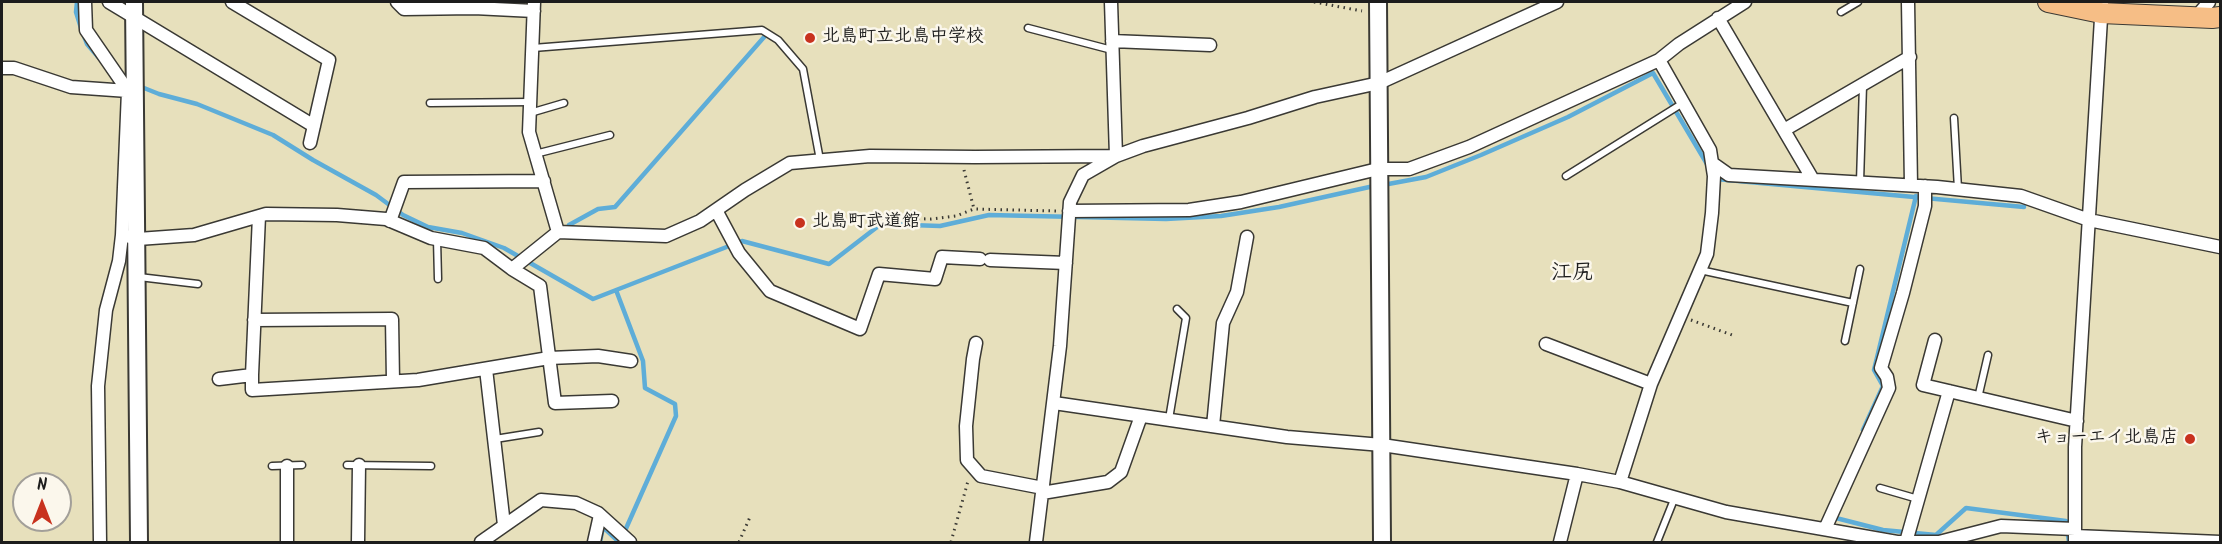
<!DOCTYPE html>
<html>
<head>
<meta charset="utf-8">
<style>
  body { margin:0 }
  #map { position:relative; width:2222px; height:544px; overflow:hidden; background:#e7e0bc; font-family:Kalam,sans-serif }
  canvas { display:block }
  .frame { position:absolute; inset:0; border:3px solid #1c1c1c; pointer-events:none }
  .north { position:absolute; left:12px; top:472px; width:60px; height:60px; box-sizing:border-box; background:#fbf7ec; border:2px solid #a29f99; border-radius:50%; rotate:0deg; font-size:16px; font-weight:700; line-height:24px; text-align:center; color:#1c1c1c }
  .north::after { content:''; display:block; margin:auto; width:21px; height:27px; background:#c8321e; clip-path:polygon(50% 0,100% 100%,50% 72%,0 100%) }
</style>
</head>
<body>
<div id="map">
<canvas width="2222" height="544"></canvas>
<div class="frame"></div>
<div class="north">N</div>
</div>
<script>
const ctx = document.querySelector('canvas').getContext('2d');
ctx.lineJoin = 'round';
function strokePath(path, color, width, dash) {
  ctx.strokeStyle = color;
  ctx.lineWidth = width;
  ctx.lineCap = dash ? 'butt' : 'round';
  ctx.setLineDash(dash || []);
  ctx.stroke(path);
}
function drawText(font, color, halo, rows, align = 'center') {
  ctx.font = font + ' Kalam,"Klee One",sans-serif';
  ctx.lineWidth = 5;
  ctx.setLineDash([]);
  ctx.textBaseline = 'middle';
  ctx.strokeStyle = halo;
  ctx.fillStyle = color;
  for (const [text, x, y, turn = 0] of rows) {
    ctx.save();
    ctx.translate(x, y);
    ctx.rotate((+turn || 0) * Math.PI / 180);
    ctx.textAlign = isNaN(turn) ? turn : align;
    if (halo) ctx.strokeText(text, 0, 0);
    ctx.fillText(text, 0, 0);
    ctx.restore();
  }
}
const stream = new Path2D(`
  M77,2L76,12L81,28
  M84,36L87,44L99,58
  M139,86L159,94L197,104L273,135L313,160L376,195L403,215L428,227L462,233L504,248L593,299L742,241L829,264L881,224L940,226L989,215L1166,219L1221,216L1279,207L1374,186
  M1716,179L2024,207
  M1383,185L1426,177L1481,155L1568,117L1653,73L1707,164
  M569,225L598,209L615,207L765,36
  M616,290L643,361L645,388L675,404L676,416L620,542
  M1863,430L1883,386L1874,370L1916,196
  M1832,517L1883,530L1936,535L1966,508L2066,521L2069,542
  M600,542L603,527L619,542`);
const path = new Path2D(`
  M1314,2L1362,11
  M964,170L974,209
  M882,218L931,219L956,216L974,209L1056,211
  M1691,320L1732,335
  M739,542L750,517
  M951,542L968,481`);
const service = new Path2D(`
  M1841,12L1858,2
  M1028,28L1112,50
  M533,48L762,30L778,40L803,69L820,160
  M430,103L530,102
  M530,113L564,103
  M1954,118L1958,189
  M535,154L610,135
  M1566,176L1683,103
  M1860,182L1863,85
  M437,239L438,279
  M1700,270L1853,303
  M139,277L198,284
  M1845,341L1860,269
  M1978,398L1988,355
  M1169,419L1186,318L1177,309
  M495,439L539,432
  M347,465L431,466
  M272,466L302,465
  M1880,488L1918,499
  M1657,542L1675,497`);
const minor = new Path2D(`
  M85,2L86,30L128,91L122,235L119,261L106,310L98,386L100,542
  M109,2L314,126
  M232,2L329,60L310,143
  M397,2L404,9L474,8L534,11
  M534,2L529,132L558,232
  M1111,2L1116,156
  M1908,2L1911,185
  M2196,17L2209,2
  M1718,18L1812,178
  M1112,41L1210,45
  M2,68H14L71,87L128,91
  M1784,130L1910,57
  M1712,163L1729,175L1937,187L2021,196L2089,220L2220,247
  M716,210L739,253L770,291L860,329L879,274L935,279L942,257L980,259
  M1069,211L1189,210L1241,202L1378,169H1409L1469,147L1659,60
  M390,221L404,182L544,181
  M122,235L138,239L194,235L266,214L337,215L386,219L431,238L484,248L512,269L558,232L666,236L700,221L745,190L790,163L870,156L975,157L1116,156
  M990,260L1066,263
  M512,269L540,286L555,403L612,401
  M254,320L392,319L393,381
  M1935,340L1923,385L2077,421
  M976,343L973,359L966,426L967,460L981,476L1043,488
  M1546,344L1651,384
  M486,369L504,525
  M252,375L259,216
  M219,379L252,375V390L418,380L549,358L598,356L631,361
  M1054,403L1287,437L1382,445L1577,474L1620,482L1726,512L1897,542H1939L2001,526L2075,529
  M1213,426L1223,323L1237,292L1247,237
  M287,466V542
  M1620,482L1651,384L1707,254L1712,213L1714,176L1710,150L1659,60L1679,44L1745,2
  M1042,493L1108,482L1121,472L1141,416
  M1825,529L1889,388L1887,377L1881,368L1903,293L1925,206V186
  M2075,536L2220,542
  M358,542L359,465
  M481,542L541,500L576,503L598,513L630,542
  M594,542L600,515
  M1036,542L1060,346L1070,202L1083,175L1116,156L1143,146L1248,118L1315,97L1379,83L1557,2
  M1560,542L1577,474
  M1906,542L1949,391
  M2075,542V447L2102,2`);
const tertiary = new Path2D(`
  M134,2L139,542
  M1378,2L1382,542`);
const primary = new Path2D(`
  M2048,2L2101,13L2212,18L2220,17`);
const markers = [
  [810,38,6,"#c8321e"],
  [800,223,6,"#c8321e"],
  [2190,439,6,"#c8321e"]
];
const poiNames = [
  ["北島町立北島中学校",822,38],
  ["北島町武道館",812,223],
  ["キョーエイ北島店",2178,439,"right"]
];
const quarterNames = [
  ["江尻",1572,274]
];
strokePath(stream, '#5eadd8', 4.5);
strokePath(service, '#3a3934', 9);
strokePath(minor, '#3a3934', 15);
strokePath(tertiary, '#3a3934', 20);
strokePath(primary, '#3a3934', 22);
strokePath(path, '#3a3934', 3, [1.5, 4.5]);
strokePath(service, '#fff', 6);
strokePath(minor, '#fff', 12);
strokePath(tertiary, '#fff', 16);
strokePath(primary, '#f6be86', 20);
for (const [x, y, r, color] of markers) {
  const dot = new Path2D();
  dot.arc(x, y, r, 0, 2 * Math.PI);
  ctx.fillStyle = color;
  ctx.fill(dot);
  strokePath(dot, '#fbf7ec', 2);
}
drawText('bold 18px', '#1c1c1c', '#fbf7ec', poiNames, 'left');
drawText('bold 21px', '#1c1c1c', '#fbf7ec', quarterNames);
</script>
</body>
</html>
